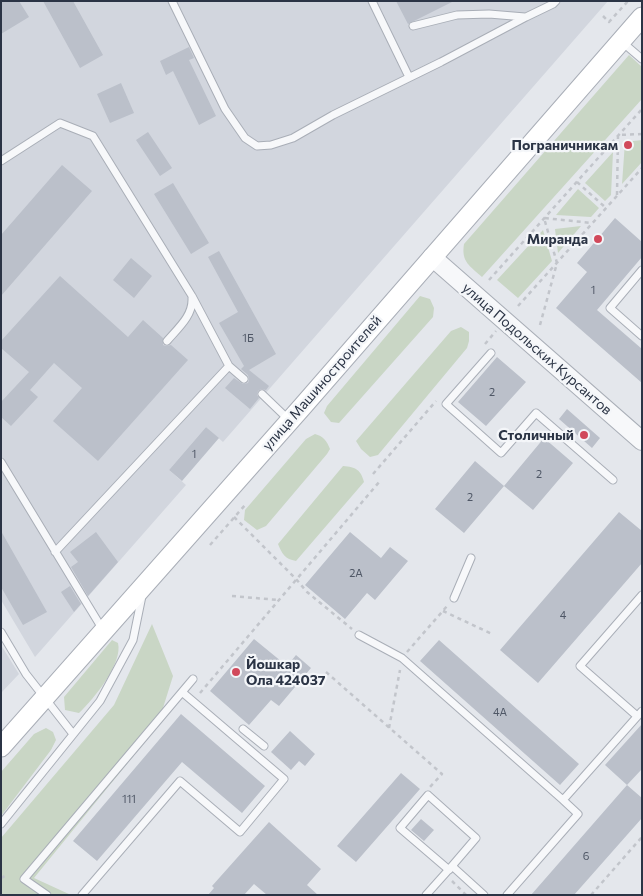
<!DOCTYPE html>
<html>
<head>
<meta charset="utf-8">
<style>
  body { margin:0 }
  #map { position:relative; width:643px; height:896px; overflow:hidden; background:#e4e7ec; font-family:Commissioner,sans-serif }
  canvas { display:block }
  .frame { position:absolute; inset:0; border:2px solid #2b3445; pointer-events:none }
</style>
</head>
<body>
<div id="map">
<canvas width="643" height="896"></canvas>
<div class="frame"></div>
</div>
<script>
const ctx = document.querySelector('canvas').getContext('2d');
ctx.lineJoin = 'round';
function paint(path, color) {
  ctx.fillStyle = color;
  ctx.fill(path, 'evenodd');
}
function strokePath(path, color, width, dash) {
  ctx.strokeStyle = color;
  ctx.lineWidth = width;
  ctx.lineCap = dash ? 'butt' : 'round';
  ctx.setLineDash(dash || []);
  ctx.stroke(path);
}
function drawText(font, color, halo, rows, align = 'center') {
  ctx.font = font + ' Commissioner,sans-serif';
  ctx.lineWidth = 4.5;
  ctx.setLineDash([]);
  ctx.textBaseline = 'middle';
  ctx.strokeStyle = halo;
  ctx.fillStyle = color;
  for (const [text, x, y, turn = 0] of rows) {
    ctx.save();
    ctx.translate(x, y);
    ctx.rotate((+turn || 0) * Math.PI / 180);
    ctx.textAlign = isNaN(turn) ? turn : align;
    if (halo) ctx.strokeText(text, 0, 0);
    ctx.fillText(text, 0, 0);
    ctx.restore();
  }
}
const built = new Path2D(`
  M1,1H608L223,442L206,427L169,470L186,485L35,657L1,600Z
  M1,645L19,674L1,693Z`);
const green = new Path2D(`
  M629,55L642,67V99L482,277C470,266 461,262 464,244Z
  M642,140V162L622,184L625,142Z
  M613,152L611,195L605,201L585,183Z
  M578,189L599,208L591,217L556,215Z
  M581,226L558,253L555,229Z
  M543,230L552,261L518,298L497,280Z
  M420,296L430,299L434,308L433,317L339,423L331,422L324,413L327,406Z
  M461,327L469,332V341L467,348L378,455L370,457L361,449L356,441L451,331Z
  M315,434C323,436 327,441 330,449L327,454L266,526L257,530L244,520L245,510L306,439Z
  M343,466C356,467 361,470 364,482L296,561C285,559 282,554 278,544Z
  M152,624L173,676L157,727L34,878L71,895H1V838L114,705Z
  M112,640L118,643C123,663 94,699 79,713L65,710L64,697Z
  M46,728L53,732L56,740L51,750L1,816V772L34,734Z`);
const building = new Path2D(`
  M1,1H19L29,17L1,34Z
  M43,1H73L103,55L80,68Z
  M396,1H454L408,24Z
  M189,47L194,58L189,60L216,116L199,125L173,71L166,75L160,61Z
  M121,83L134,113L110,123L97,94Z
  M148,132L172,168L160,176L136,140Z
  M62,165L92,191L1,296V235Z
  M173,183L209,243L191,254L154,194Z
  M615,218L642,242V257L597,310L642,349V383L556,308L587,272L577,263Z
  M219,251L276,354L249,370L269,386L266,390L261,389L258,391L257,395L259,398L250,409L225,388L234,378L243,384L248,383L249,380L248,375L241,369L244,366L219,323L238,312L208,257Z
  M131,258L152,276L134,298L113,280Z
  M60,276L128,337L143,320L163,338V345L166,346L171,345L188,360L98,461L53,421L82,388L54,363L30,390L38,397L11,426L1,417V402L29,372L1,348V341Z
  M497,357L526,382L486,426L458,402Z
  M567,409L600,438L592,448L559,419Z
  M206,427L219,438L182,481L169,470Z
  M544,438L573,463L533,510L504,486Z
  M475,461L504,486L464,533L435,509Z
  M619,512L642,531V563L538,683L500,650Z
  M1,531L47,612L23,625L1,587Z
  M96,532L118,562L88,596L71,567L78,562L70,552Z
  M350,532L381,558L390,547L408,561L375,600L367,593L345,619L305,585Z
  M70,586L81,604L74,612L61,592Z
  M254,639L287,666L296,655L311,668L279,706L271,700L249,725L210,691Z
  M439,640L579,764L560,785L420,661Z
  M181,714L265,786L242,813L182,762L97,861L73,841Z
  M642,724V769L627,785L605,765Z
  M290,731L315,754L305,766L299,761L291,770L271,752Z
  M401,773L420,789L356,862L337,846Z
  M627,785L642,798V818L574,895H531Z
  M421,819L434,830L424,841L411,830Z
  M269,822L321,869L307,885L318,895H267L254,884L244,895H208L214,888L212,886Z`);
const path = new Path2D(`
  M603,16L609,22L628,1
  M577,182L606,208
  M617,195L618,135L642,134
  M489,280L642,109
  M518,306L642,168
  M540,325L557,263L544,218L592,223
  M485,344L496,331
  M373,474L436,401
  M234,517L296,579L307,592L352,629
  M210,545L246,504
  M232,596L278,600
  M443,611L492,634
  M407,652L448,605
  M326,672L442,774L430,787
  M200,693L380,481
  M389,728L400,670
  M1,878L7,875
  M452,881L466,895
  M591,895L642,837`);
const service = new Path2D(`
  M172,1L225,109L245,138L257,146L271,145L293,138L333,115L441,62L526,17L553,4L556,1
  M372,1L409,77
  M413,26L457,15L489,14L525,17
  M621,41L642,59
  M1,161L60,123L93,136L192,296L229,366L55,552
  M642,270L610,308L642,336
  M167,341C178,328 193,316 192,298
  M491,353L446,404L501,453L536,413L613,480
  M229,366L244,379
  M262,394L289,420
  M1,462L103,630
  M454,598L471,558
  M1,632L26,674L73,734
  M359,635L402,658L563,800
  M637,716L580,666L642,595
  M243,729L264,746
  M1,824L100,701L133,640L142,596
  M449,870L400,828L428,795L476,838L452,866
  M47,895L24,879L193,679
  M82,895L180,781L240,832L284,779L182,692
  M426,895L452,866L484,895
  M507,895L578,814L563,800L642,711`);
const tertiary = new Path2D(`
  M432,257L642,441`);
const secondary = new Path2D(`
  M1,747L302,407L642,17`);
const markers = [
  [628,145,5,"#d1495b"],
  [598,239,5,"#d1495b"],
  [584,435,5,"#d1495b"],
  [236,672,5,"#d1495b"]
];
const numberNames = [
  ["1",593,290],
  ["1Б",248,338],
  ["2",492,392],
  ["1",194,454],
  ["2",539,474],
  ["2",470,497],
  ["2А",356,573],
  ["4",563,615],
  ["4А",500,712],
  ["111",129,799],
  ["6",586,856]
];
const poiNames = [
  ["Пограничникам",618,145],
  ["Миранда",588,239],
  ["Столичный",574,435],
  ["Йошкар",246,664,"left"],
  ["Ола 424037",246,680,"left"]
];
const streetNames = [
  ["улица Подольских Курсантов",537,349,41],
  ["улица Машиностроителей",322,383,-49]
];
paint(built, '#d2d6de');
paint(green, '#c9d6c5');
paint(building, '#bbc0ca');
strokePath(service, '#a9aeb7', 9);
strokePath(tertiary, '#a9aeb7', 20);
strokePath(secondary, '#a9aeb7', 21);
strokePath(path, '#c2c5cb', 2.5, [4, 4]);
strokePath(service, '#f7f8fa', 7);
strokePath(tertiary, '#f7f8fa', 18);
strokePath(secondary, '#fff', 19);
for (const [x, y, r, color] of markers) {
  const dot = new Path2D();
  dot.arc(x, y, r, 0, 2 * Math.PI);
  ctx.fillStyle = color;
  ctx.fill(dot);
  strokePath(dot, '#f4f6f9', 2);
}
drawText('11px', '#4f5766', null, numberNames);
drawText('bold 14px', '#2b3445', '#f4f6f9', poiNames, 'right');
drawText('14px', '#2b3445', '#f4f6f9', streetNames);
</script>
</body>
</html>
